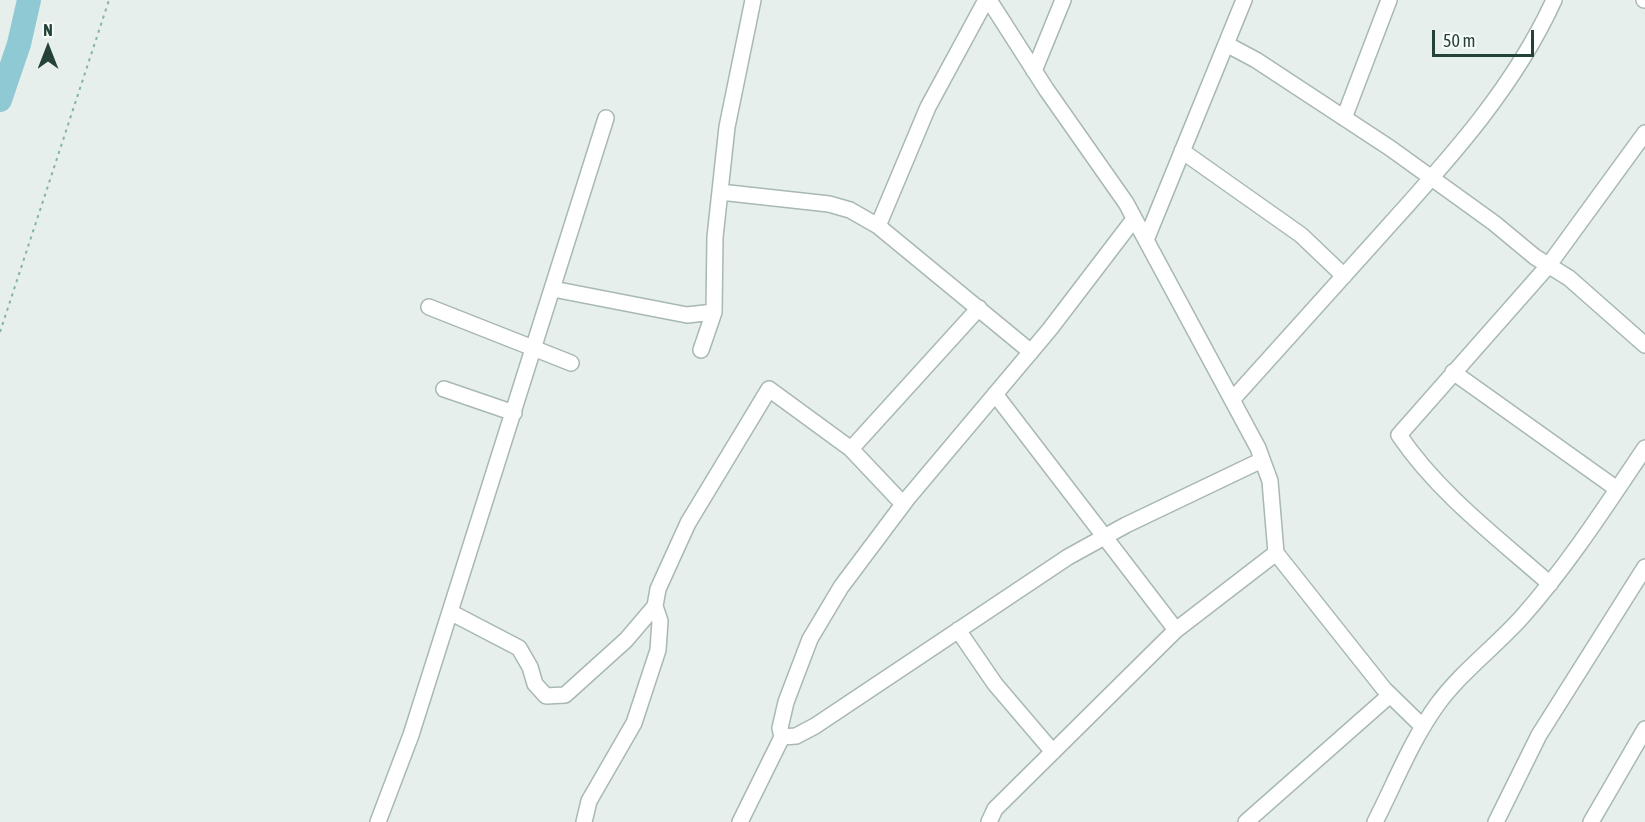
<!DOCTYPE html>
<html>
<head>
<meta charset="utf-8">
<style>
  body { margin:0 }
  #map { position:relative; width:1645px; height:822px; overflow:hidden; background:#e6efeb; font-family:"Asap Condensed",sans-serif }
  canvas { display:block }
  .north { position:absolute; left:18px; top:18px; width:60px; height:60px; -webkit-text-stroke:4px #f7fbf9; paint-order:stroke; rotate:0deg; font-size:16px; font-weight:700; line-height:24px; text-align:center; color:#24423a }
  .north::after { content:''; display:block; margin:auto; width:21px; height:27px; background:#24423a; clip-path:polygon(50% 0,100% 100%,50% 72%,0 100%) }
  .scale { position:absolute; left:1432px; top:30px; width:102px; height:27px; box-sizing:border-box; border:3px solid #24423a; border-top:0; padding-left:8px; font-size:18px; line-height:21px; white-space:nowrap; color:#24423a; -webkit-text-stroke:4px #f7fbf9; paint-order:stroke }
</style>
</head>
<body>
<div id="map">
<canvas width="1645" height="822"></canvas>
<div class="north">N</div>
<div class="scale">50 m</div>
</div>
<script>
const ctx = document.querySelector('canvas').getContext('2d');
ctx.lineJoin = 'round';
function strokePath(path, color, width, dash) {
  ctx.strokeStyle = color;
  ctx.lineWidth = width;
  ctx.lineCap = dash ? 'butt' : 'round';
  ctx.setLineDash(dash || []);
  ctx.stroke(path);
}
const river = new Path2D(`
  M0,100L19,44L29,0`);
const path = new Path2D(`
  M0,332L109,0`);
const minor = new Path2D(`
  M989,0L1046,89L1126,203L1258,448L1270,481L1276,553L1384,689L1422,726
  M1644,0H1645
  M1226,44L1256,60L1390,148L1494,223L1535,257L1569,278L1645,345
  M1034,71L1063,0
  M1344,118L1389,0
  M1182,151L1301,235L1344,276
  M720,192L829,204L850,210L878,226L1031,352
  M878,226L928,107L986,0
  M1146,240L1244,0
  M553,289L687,315L714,312
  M429,307L571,363
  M701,350L714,312L715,237L727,127L753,0
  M1453,372L1617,489
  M444,389L514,413
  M995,394L1176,630
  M1232,400C1283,344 1334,287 1385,230C1449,159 1514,88 1554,0
  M851,449L979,308
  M1550,584C1498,538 1438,493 1399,435L1548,266L1645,133
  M450,612L519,648L530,667L535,684L546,696L565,695L626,640L655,606
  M958,630L995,684L1053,752
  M782,737L796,736L815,726L1068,557L1126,525L1262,460
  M378,822L411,735L606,118
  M584,822L589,801L634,723L658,650L660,621L655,606L658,589L688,523L769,389L851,449L903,504
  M740,822L782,737L780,728L786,702L810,639L841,587L907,499L1050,329L1134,219
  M989,822L995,809L1176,630L1276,553
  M1246,822L1390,695
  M1375,822C1395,783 1411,741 1437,705C1461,672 1494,648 1522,617C1568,565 1606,506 1645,448
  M1496,822L1539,735L1645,567
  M1591,822L1645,729`);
strokePath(river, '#8ec9d4', 24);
strokePath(minor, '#a8b8b2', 18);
strokePath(path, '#86b3a5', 2, [3, 4.5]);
strokePath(minor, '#fff', 15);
</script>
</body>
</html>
